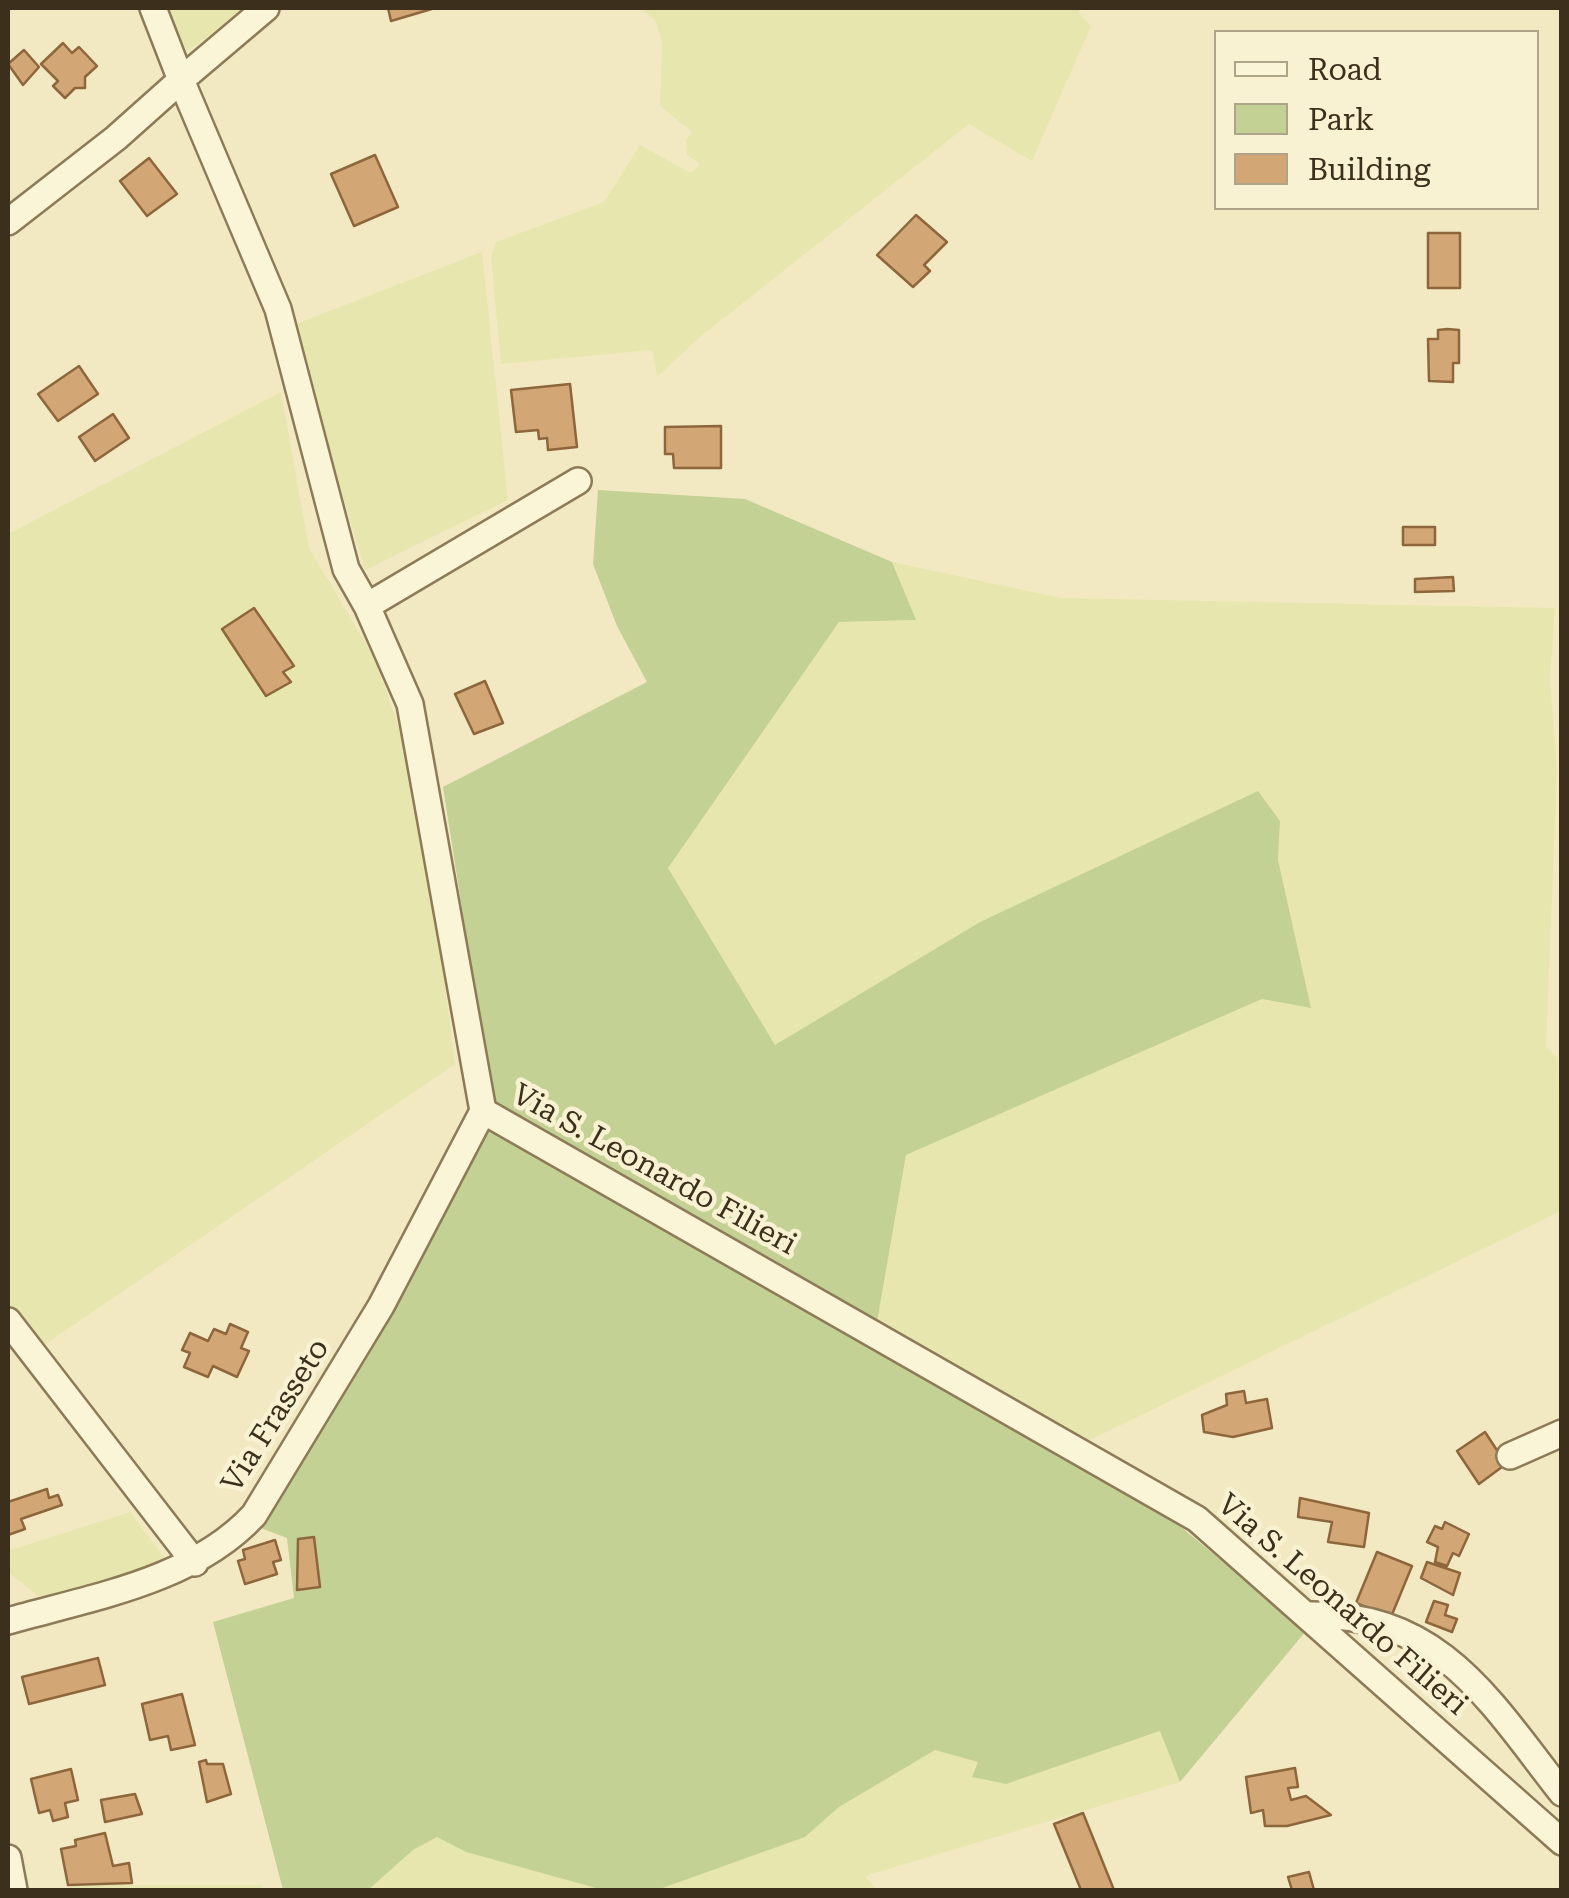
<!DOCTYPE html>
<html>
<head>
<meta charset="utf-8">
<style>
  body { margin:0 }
  #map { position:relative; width:1569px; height:1898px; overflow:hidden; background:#f2e9c2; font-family:"Roboto Serif",serif }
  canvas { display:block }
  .frame { position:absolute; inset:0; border:10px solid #3c301d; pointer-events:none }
  .legend { position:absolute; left:1214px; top:30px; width:325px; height:180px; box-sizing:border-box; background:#f8f2d3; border:2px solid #ada48a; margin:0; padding:12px 18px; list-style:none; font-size:30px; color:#3c301d }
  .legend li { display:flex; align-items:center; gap:20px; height:50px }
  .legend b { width:50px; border:2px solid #ada48a }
</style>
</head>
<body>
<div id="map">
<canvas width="1569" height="1898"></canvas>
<div class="frame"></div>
<ul class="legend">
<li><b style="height:12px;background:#fbf5d7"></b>Road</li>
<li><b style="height:28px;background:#c3d195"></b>Park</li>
<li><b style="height:28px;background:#d3a775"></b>Building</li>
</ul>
</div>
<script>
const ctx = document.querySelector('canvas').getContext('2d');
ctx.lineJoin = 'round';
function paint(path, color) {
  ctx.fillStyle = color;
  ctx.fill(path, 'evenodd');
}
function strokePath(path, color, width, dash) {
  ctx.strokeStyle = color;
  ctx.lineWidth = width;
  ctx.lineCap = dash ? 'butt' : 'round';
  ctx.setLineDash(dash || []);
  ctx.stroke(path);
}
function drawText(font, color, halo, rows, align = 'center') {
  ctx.font = font + ' "Roboto Serif",serif';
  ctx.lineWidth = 9;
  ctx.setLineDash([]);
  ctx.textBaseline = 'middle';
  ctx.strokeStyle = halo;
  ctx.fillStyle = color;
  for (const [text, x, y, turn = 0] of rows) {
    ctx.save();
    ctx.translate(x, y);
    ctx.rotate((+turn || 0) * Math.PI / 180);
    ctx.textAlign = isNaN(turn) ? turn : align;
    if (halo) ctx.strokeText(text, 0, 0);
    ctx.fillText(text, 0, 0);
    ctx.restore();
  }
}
const farmland = new Path2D(`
  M165,8H253L188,50L175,35Z
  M640,8H1080L1079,13L1091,26L1032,161L969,124L700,337L657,377L652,350L501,364L491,257L496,242L604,202L640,145L691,173L700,164L687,155L686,139L692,132L660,106L662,41L655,20Z
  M482,252L508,500L365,570L291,326Z
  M281,392L309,548L375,659L399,727L432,881L455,1064L40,1348L8,1307V534Z
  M892,562L1061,598L1555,608L1550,679L1557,771L1546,1047L1558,1058L1561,1211L1090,1440L877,1322L906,1155L1262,999L1310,1008L1278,860L1280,821L1258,792L980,922L775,1046L668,868L839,622L915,620Z
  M130,1512L169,1564L48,1604L8,1572V1551Z
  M1161,1731L1180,1782L865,1876L877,1890H657L805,1837L839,1807L935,1749L979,1762L973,1777L1006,1784Z
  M437,1837L466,1852L603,1890H368L413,1850Z
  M70,1885H261L262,1890H71Z`);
const green = new Path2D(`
  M598,490L745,499L892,562L916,620L839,622L668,868L775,1045L980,922L1258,791L1280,821L1278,860L1311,1008L1262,999L906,1155L877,1322L493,1106L443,787L647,682L617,626L593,564Z
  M504,1129L1175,1522L1306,1631L1180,1782L1160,1731L1006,1784L972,1777L978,1762L935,1750L839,1807L805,1837L657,1890H603L466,1852L437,1837L413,1850L368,1890H283L213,1622L294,1598L287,1538L258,1527L483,1131Z`);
const building = new Path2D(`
  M388,8H435L391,21Z
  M63,43L72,53L79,47L97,66L85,77V88H75L65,98L53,86L58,81L41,64Z
  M24,50L39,67L23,85L8,64Z
  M375,155L398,207L354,226L331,174Z
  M149,158L177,194L147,216L120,181Z
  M916,215L947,242L924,265L930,271L913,287L877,255Z
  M1428,233H1460V288H1428Z
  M1447,329L1459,330V363H1453V382L1429,381L1428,339H1438V330Z
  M79,366L98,394L58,421L38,394Z
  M570,384L577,447L548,450L547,438L539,439L538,430L516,432L511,390Z
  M113,414L129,438L95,461L79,437Z
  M721,426V468H674L673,454H665V427Z
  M1403,527H1435V545H1403Z
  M1453,577L1454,591L1415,592V579Z
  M254,608L294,666L283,672L291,682L266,696L222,629Z
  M485,681L503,723L474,734L455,694Z
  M230,1324L248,1332L241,1348L249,1351L237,1377L213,1366L208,1377L184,1367L190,1353L182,1350L190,1333L208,1341L214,1329L226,1334Z
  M1244,1391L1246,1403L1267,1399L1272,1428L1233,1437L1204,1432L1202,1415L1227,1405L1226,1394Z
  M1485,1432L1506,1464L1479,1484L1457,1451Z
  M47,1489L49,1498L58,1495L62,1505L21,1519L25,1529L8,1535V1502Z
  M1300,1498L1369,1513L1364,1547L1328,1542L1332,1522L1298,1517Z
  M1445,1522L1469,1534L1459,1556L1453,1553L1447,1566L1435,1562L1438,1547L1427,1542L1435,1526L1442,1529Z
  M314,1537L320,1587L297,1590L298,1539Z
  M275,1540L281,1560L273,1562L277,1574L245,1584L238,1561L245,1559L243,1550Z
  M1377,1552L1412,1566L1391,1617L1356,1603Z
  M1427,1562L1460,1573L1453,1595L1421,1578Z
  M1434,1601L1448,1605L1445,1615L1457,1619L1452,1632L1426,1622Z
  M98,1658L105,1685L29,1704L22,1677Z
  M182,1694L195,1745L171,1750L168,1736L150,1740L142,1704Z
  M206,1760L207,1764H223L231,1794L207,1802L199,1762Z
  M1295,1768L1298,1787L1288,1788L1291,1800L1306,1796L1331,1815L1287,1826H1265L1263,1810L1251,1813L1246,1777Z
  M71,1769L78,1800L65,1803L68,1817L53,1821L50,1810L39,1813L31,1779Z
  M135,1794L142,1814L105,1822L101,1800Z
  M1083,1813L1114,1890H1081L1054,1824Z
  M105,1833L113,1866L129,1863L132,1883L68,1885L61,1849L76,1846L75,1840Z
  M1309,1872L1314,1890H1292L1288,1877Z`);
const minor = new Path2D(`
  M266,8L181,80L278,309L346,569L367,606L410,704L483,1111L1197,1519L1562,1842
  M8,222L116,138L181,80L153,8
  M367,606L578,481
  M8,1321L195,1563
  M1510,1456L1562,1433
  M1309,1615C1440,1613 1489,1700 1562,1793
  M8,1621C92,1597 193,1581 254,1515L381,1306L483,1111
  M8,1858L14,1890`);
const streetNames = [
  ["Via S. Leonardo Filieri",654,1170,29],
  ["Via Frasseto",276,1416,-58],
  ["Via S. Leonardo Filieri",1342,1605,41]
];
paint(farmland, '#e8e6af');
paint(green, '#c3d195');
paint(building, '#d3a775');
strokePath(building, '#8e663c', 2.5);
strokePath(minor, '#8d7b58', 30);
strokePath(minor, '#fbf5d7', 25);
drawText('30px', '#3c301d', '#f8f2d3', streetNames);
</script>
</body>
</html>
